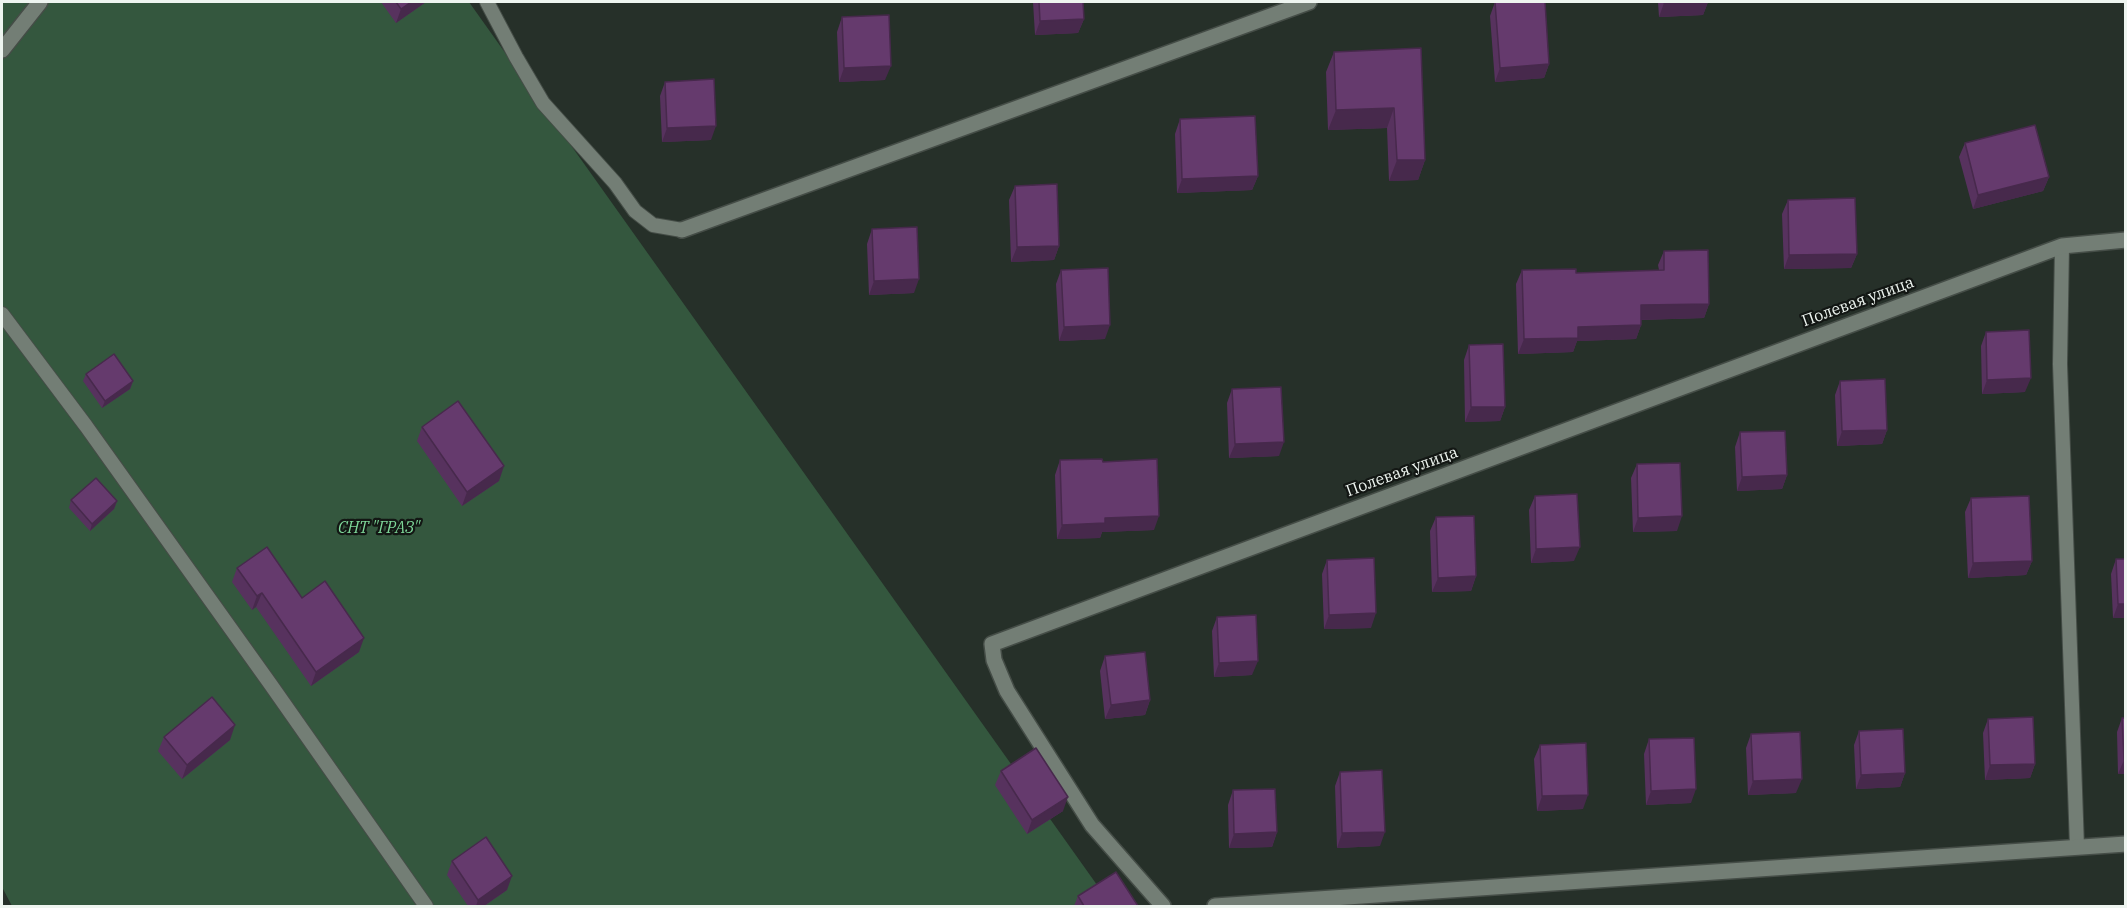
<!DOCTYPE html>
<html>
<head>
<meta charset="utf-8">
<style>
  body { margin:0 }
  #map { position:relative; width:2127px; height:908px; overflow:hidden; background:#263029; font-family:"IBM Plex Serif",serif }
  canvas { display:block }
  .frame { position:absolute; inset:0; border:3px solid #eef5f0; pointer-events:none }
</style>
</head>
<body>
<div id="map">
<canvas width="2127" height="908"></canvas>
<div class="frame"></div>
</div>
<script>
const ctx = document.querySelector('canvas').getContext('2d');
ctx.lineJoin = 'round';
function paint(path, color) {
  ctx.fillStyle = color;
  ctx.fill(path, 'evenodd');
}
function strokePath(path, color, width, dash) {
  ctx.strokeStyle = color;
  ctx.lineWidth = width;
  ctx.lineCap = dash ? 'butt' : 'round';
  ctx.setLineDash(dash || []);
  ctx.stroke(path);
}
function drawText(font, color, halo, rows, align = 'center') {
  ctx.font = font + ' "IBM Plex Serif",serif';
  ctx.lineWidth = 4.5;
  ctx.setLineDash([]);
  ctx.textBaseline = 'middle';
  ctx.strokeStyle = halo;
  ctx.fillStyle = color;
  for (const [text, x, y, turn = 0] of rows) {
    ctx.save();
    ctx.translate(x, y);
    ctx.rotate((+turn || 0) * Math.PI / 180);
    ctx.textAlign = isNaN(turn) ? turn : align;
    if (halo) ctx.strokeText(text, 0, 0);
    ctx.fillText(text, 0, 0);
    ctx.restore();
  }
}
const green = new Path2D(`
  M2,2H469L1112,906H12L2,887Z`);
const lane = new Path2D(`
  M487,2L516,57L543,103L615,183L635,211L653,225L682,230
  M2062,246L2060,364L2077,847
  M2,314L86,426L271,685L426,906`);
const street = new Path2D(`
  M2,50L40,2
  M682,230L1309,2
  M1163,906L1092,825L1007,691L994,660L992,644L2062,246L2126,240
  M1215,906L2126,844`);
const wall = new Path2D(`
  M381,2H426L396,23Z
  M1033,2H1083L1084,19L1078,33L1035,35Z
  M1495,2L1549,64L1544,78L1495,82L1490,16Z
  M1658,2H1708L1703,15L1659,17Z
  M842,17L885,80L839,82L837,32Z
  M1421,48L1425,160L1418,180L1389,181L1387,128L1328,130L1326,72L1334,52Z
  M665,82L711,140L662,142L660,96Z
  M1180,119L1258,176L1252,190L1177,193L1175,134Z
  M1965,143L2049,177L2043,191L1973,209L1959,157Z
  M1015,186L1059,246L1054,260L1011,262L1009,200Z
  M1788,200L1857,254L1851,268L1784,269L1782,214Z
  M872,229L914,293L869,295L867,244Z
  M1664,251L1709,304L1704,318L1641,320V325L1636,339L1577,341L1573,352L1518,354L1516,284L1522,270L1576,273L1659,270L1658,265Z
  M1061,270L1105,339L1059,341L1056,284Z
  M1986,332L2025,392L1982,394L1981,346Z
  M1469,345L1505,407L1500,421L1465,422L1464,360Z
  M86,374L133,381L130,389L102,408L83,381Z
  M1840,381L1887,430L1882,444L1837,446L1835,395Z
  M1232,389L1279,456L1229,458L1227,403Z
  M422,427L499,481L462,506L417,441Z
  M1740,432L1787,475L1782,489L1737,491L1735,447Z
  M1060,460L1103,462L1154,530L1102,532L1100,538L1057,539L1055,475Z
  M1637,464L1677,531L1633,532L1631,478Z
  M1535,496L1574,561L1531,563L1529,510Z
  M1971,498L2032,561L2026,575L1968,578L1965,512Z
  M71,500L117,501L114,509L90,531L69,508Z
  M1436,517L1476,576L1471,591L1432,592L1430,531Z
  M2116,559H2126V618H2113L2111,574Z
  M1327,560L1371,628L1324,629L1322,574Z
  M237,568L302,598L359,652L311,686L256,607L252,610L232,582Z
  M1217,617L1252,675L1214,677L1212,631Z
  M1105,656L1150,700L1145,715L1105,719L1100,671Z
  M2122,718H2126V774H2118L2117,732Z
  M1988,719L2035,764L2030,778L1985,780L1983,733Z
  M1859,731L1905,773L1900,787L1856,789L1854,745Z
  M1751,734L1796,793L1748,795L1746,748Z
  M164,737L230,740L182,779L158,751Z
  M1649,739L1691,803L1646,805L1644,754Z
  M1540,745L1583,809L1537,811L1534,759Z
  M1001,771L1063,811L1027,834L995,785Z
  M1340,772L1380,846L1337,848L1335,786Z
  M1233,790L1277,832L1272,847L1229,848L1228,805Z
  M452,861L507,890L484,906H468L447,875Z
  M1078,896L1138,906H1074Z`);
const shadedWall = new Path2D(`
  M411,2H426L396,23L401,9Z
  M1692,2H1708L1703,15L1659,17L1664,3Z
  M1084,19L1078,33L1035,35L1040,21Z
  M1549,64L1544,78L1495,82L1500,68Z
  M891,66L885,80L839,82L844,68Z
  M1394,108L1387,128L1328,130L1336,110Z
  M716,126L711,140L662,142L667,128Z
  M1397,160H1425L1418,180L1389,181Z
  M1258,176L1252,190L1177,193L1182,179Z
  M2049,177L2043,191L1973,209L1978,195Z
  M1059,246L1054,260L1011,262L1017,247Z
  M1857,254L1851,268L1784,269L1789,255Z
  M919,279L914,293L869,295L874,281Z
  M1709,304L1704,318L1635,320L1641,305Z
  M1110,325L1105,339L1059,341L1064,327Z
  M1641,325L1636,339L1577,341L1573,352L1518,354L1524,339L1578,327Z
  M2031,378L2025,392L1982,394L1987,380Z
  M133,381L130,389L102,408L105,401Z
  M1471,407H1505L1500,421L1465,422Z
  M1887,430L1882,444L1837,446L1842,431Z
  M1284,442L1279,456L1229,458L1235,444Z
  M504,466L499,481L462,506L467,492Z
  M1787,475L1782,489L1737,491L1742,477Z
  M117,501L114,509L90,531L92,524Z
  M1159,516L1154,530L1102,532L1100,538L1057,539L1062,525L1105,518Z
  M1682,516L1677,531L1633,532L1638,518Z
  M1580,547L1574,561L1531,563L1536,549Z
  M2032,561L2026,575L1968,578L1973,563Z
  M1476,576L1471,591L1432,592L1438,578Z
  M262,593L256,607L252,610L257,596Z
  M2118,604H2126V618H2113Z
  M1376,613L1371,628L1324,629L1329,615Z
  M364,638L359,652L311,686L316,672Z
  M1258,661L1252,675L1214,677L1219,663Z
  M1150,700L1145,715L1105,719L1111,705Z
  M235,725L230,740L182,779L187,765Z
  M2124,760H2126V774H2118Z
  M2035,764L2030,778L1985,780L1990,765Z
  M1905,773L1900,787L1856,789L1861,775Z
  M1802,779L1796,793L1748,795L1753,781Z
  M1696,789L1691,803L1646,805L1651,791Z
  M1588,795L1583,809L1537,811L1542,796Z
  M1068,797L1063,811L1027,834L1032,820Z
  M1277,832L1272,847L1229,848L1234,834Z
  M1385,832L1380,846L1337,848L1342,833Z
  M512,876L507,890L484,906H476L478,900Z`);
const building = new Path2D(`
  M396,2H411L401,9Z
  M1039,2H1083L1084,19L1040,21Z
  M1495,2H1545L1549,64L1500,68Z
  M1664,2H1692L1664,3Z
  M889,15L891,66L844,68L842,17Z
  M1421,48L1425,160H1397L1394,108L1336,110L1334,52Z
  M714,79L716,126L667,128L665,82Z
  M1255,116L1258,176L1182,179L1180,119Z
  M2035,125L2049,177L1978,195L1965,143Z
  M1057,184L1059,246L1017,247L1015,186Z
  M1855,198L1857,254L1789,255L1788,200Z
  M917,227L919,279L874,281L872,229Z
  M1708,250L1709,304L1641,305V325L1578,327V338L1524,339L1522,270L1576,269V273L1664,270V251Z
  M1108,268L1110,325L1064,327L1061,270Z
  M2029,330L2031,378L1987,380L1986,332Z
  M1503,344L1505,407H1471L1469,345Z
  M114,354L133,381L105,401L86,374Z
  M1885,379L1887,430L1842,431L1840,381Z
  M1281,387L1284,442L1235,444L1232,389Z
  M458,401L504,466L467,492L422,427Z
  M1785,431L1787,475L1742,477L1740,432Z
  M1102,459L1103,462L1157,459L1159,516L1105,518V523L1062,525L1060,460Z
  M1680,463L1682,516L1638,518L1637,464Z
  M96,478L117,501L92,524L71,500Z
  M1577,494L1580,547L1536,549L1535,496Z
  M2029,496L2032,561L1973,563L1971,498Z
  M1474,516L1476,576L1438,578L1436,517Z
  M267,547L302,598L325,581L364,638L316,672L262,593L257,596L237,568Z
  M1374,558L1376,613L1329,615L1327,560Z
  M2116,559H2126V604H2118Z
  M1256,615L1258,661L1219,663L1217,617Z
  M1145,652L1150,700L1111,705L1105,656Z
  M212,697L235,725L187,765L164,737Z
  M2033,717L2035,764L1990,765L1988,719Z
  M2122,718H2126V760H2124Z
  M1903,729L1905,773L1861,775L1859,731Z
  M1800,732L1802,779L1753,781L1751,734Z
  M1694,738L1696,789L1651,791L1649,739Z
  M1586,743L1588,795L1542,796L1540,745Z
  M1036,748L1068,797L1032,820L1001,771Z
  M1382,770L1385,832L1342,833L1340,772Z
  M1275,789L1277,832L1234,834L1233,790Z
  M486,837L512,876L478,900L452,861Z
  M1116,872L1138,906H1084L1078,896Z`);
const streetNames = [
  ["Полевая улица",1858,302,-20],
  ["Полевая улица",1402,472,-20]
];
const parkNames = [
  ["СНТ \"ГРАЗ\"",379,528]
];
paint(green, '#34573e');
strokePath(lane, '#454d47', 16);
strokePath(street, '#454d47', 18);
strokePath(lane, '#737e75', 14);
strokePath(street, '#737e75', 15);
paint(wall, '#57325e');
paint(shadedWall, '#47294c');
paint(building, '#653a6d');
strokePath(building, '#47294c', 1.5);
drawText('16px', '#eef5f0', '#131714', streetNames);
drawText('italic 16px', '#7fd99a', '#131714', parkNames);
</script>
</body>
</html>
